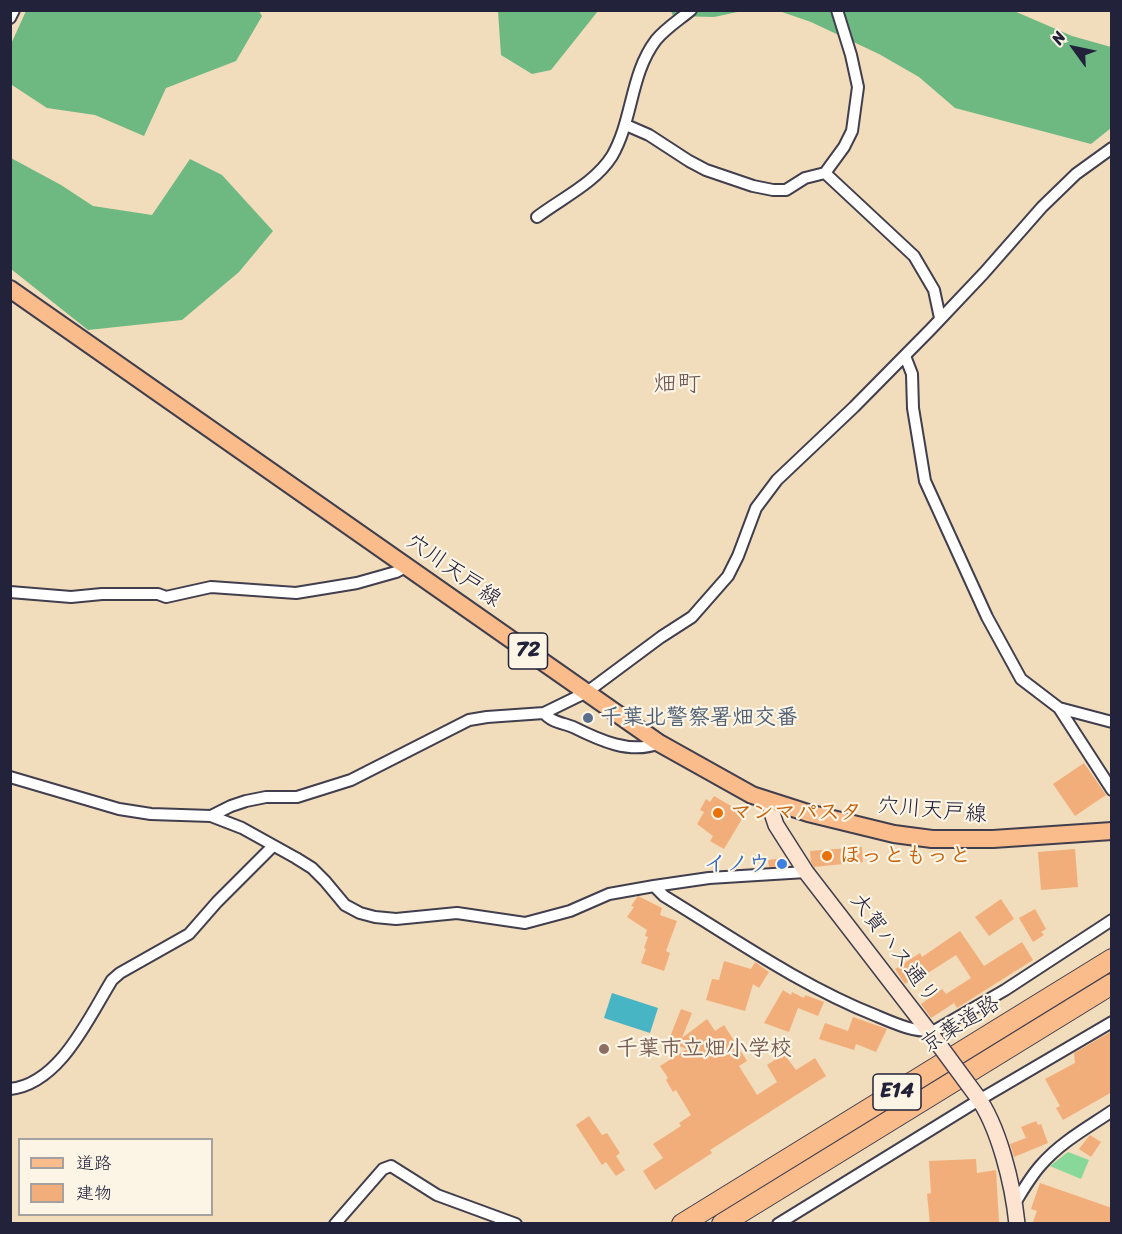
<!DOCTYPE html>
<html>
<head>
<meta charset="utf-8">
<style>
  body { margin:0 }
  #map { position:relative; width:1122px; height:1234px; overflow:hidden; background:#f1dcbb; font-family:Sriracha,"Klee One",sans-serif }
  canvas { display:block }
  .frame { position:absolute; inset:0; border:12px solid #22223b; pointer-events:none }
  .legend { position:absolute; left:18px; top:1138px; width:195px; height:78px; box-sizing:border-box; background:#fcf5e5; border:2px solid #a5a1a1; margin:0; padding:8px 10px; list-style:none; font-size:18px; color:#22223b }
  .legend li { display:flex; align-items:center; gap:12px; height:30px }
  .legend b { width:30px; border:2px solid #a5a1a1 }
  .north { position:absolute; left:1044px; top:18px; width:60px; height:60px; -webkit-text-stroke:4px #fcf5e5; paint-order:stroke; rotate:303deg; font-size:16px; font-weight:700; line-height:24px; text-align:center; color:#22223b }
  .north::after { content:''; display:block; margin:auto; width:21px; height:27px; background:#22223b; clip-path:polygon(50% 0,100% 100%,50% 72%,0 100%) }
</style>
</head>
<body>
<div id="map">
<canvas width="1122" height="1234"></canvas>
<div class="frame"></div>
<ul class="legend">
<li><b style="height:8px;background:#f9bc8a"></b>道路</li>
<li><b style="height:16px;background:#f2ae7a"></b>建物</li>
</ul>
<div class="north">N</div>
</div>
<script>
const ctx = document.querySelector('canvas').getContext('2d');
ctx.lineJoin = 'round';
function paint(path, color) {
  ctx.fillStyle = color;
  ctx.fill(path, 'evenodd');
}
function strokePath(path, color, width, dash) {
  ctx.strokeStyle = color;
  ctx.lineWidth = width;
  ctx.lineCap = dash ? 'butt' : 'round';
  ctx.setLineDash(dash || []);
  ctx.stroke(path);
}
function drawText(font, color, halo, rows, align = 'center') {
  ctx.font = font + ' Sriracha,"Klee One",sans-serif';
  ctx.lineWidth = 4.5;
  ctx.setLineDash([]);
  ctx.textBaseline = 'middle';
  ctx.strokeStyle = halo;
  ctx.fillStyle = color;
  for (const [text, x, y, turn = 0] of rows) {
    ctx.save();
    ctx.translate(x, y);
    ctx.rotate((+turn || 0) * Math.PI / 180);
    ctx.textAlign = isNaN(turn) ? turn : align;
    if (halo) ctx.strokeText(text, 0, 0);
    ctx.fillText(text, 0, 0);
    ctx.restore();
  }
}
const green = new Path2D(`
  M1068,1152L1089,1160L1081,1179L1050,1166Z`);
const forest = new Path2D(`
  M259,11L262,16L236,61L166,88L144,136L95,115L47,108L12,85L11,44L26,11Z
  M498,11V10L598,11L551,70L532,74L501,55Z
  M671,11H742L714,17L673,16Z
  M779,11H1014L1072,36L1111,47V128L1091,144L955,108L919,77L879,54L811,22Z
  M11,158L61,185L93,206L152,215L190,159L222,175L273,231L239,272L182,320L88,330L11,269Z`);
const water = new Path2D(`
  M612,993L658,1008L650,1033L604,1018Z`);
const building = new Path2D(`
  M1084,763L1106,795L1075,816L1053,784Z
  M714,796L745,814L724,849L710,841L713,836L697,824L704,812L700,810L706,799L710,802Z
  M862,847L863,862L814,867L811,862L810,851Z
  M1075,849L1078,887L1041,890L1038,852Z
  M783,858L787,866L769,867L768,860Z
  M638,896L662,908L660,915L677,921L666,951L670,953L664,971L641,963L646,949L644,948L648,937L645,936L647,930L627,917L634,907L631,906Z
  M1001,899L1014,919L989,936L975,917Z
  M1035,909L1046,929L1041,932L1044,935L1033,942L1019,918Z
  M960,931L984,966L1022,942L1033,960L957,1008L954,1003L931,1018L921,1004L942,989L946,994L971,978L956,955L928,973L927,970L905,984L895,969L920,953L922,957Z
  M724,961L751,969L755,962L769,972L759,988L753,984L745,1011L706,1000L712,979L719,980Z
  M783,990L791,995L792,992L804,998L805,995L824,1002L818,1016L798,1008L789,1032L764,1023Z
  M681,1009L692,1013L682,1038L707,1019L715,1031L724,1025L747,1061L739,1066L757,1095L777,1082L767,1065L784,1054L796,1070L815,1058L826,1076L710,1150L712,1153L655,1190L643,1171L663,1158L653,1144L681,1126L679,1123L691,1115L676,1090L673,1092L666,1080L668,1078L660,1066L687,1049L668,1042Z
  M853,1017L887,1029L876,1052L856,1044L854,1050L819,1039L825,1023L848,1031Z
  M1112,1031V1092L1063,1120L1056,1108L1060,1106L1045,1079L1075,1063L1074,1053Z
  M589,1116L602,1135L607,1133L620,1153L616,1156L625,1170L616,1176L606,1162L602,1165L576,1125Z
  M1036,1121L1038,1125L1041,1124L1048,1143L1014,1157L1010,1144L1026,1138L1021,1127Z
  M1090,1135L1101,1142L1091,1157L1079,1149Z
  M976,1159L977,1173L996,1170L999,1222L930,1224L927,1194L931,1193L929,1161Z
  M1040,1183L1112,1208V1224H1032L1037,1211L1031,1209Z`);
const street = new Path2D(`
  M10,18L14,10
  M626,125L649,135L689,161L706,170L753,186L773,190H786L805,178L825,173L844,147L852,131L858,87L851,55L837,10
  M825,173L914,256L934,290L940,318
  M537,217C562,198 595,183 612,156C633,120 630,74 656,40C666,28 679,20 691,10
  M905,356L912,374L913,408L925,481L987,617L1021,679L1059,708L1112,790
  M10,592L71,597L102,594H158L166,597L211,587L296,593L357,583L396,572L407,566
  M1059,708L1112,722
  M544,713C551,722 563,723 573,727C599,740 631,755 659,743
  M10,777L119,809L151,814L211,816L231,806L246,801L266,797H297L351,780L469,720L487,717L544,713L587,692L661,637L692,617L728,576L738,556L756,508L777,480L854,407L931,329L984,273L1042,207L1076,174L1112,148
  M211,816L242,828L296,858L312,868L325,881L345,905L360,913L375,917L396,919L457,913L525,923L570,911L609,894L654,886L664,896C733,938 801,986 877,1016C896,1024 913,1032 934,1031L1005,990L1112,920
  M654,886L709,878L806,872
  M10,1089C60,1084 89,1017 112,980L120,973L189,934L217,902L273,846
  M1015,1203C1023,1190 1031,1176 1041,1165C1061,1142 1087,1128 1112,1111
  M335,1224L383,1169L391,1166L437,1195L516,1224
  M778,1224L979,1100L1112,1022`);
const secondary = new Path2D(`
  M771,802L772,813L776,825L806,872L934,1038
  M976,1095C999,1126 1013,1185 1017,1224`);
const primary = new Path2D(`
  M10,289L659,743L752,795L808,813L894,834L932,839H993L1112,831`);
const highway = new Path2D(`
  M682,1224L1112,959
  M722,1224L1112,984`);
const secondaryBridge = new Path2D(`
  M934,1038L976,1095`);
const markers = [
  [588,718,6,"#5c6f8a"],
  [718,813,6,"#e8710a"],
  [827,856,6,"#e8710a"],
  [782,864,6,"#3f7fe0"],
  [604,1049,6,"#8d6e63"]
];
const shields = [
  [528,651,39],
  [897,1092,48]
];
const shieldNames = [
  ["72",528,651],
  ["E14",897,1092]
];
const streetNames = [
  ["穴川天戸線",453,571,35],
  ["穴川天戸線",932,811,5],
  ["大賀ハス通り",894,949,53],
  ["京葉道路",961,1025,-32]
];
const serviceNames = [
  ["千葉北警察署畑交番",600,718]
];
const foodNames = [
  ["マンマパスタ",730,813],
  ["ほっともっと",839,856]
];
const shopNames = [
  ["イノウ",770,864]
];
const educationNames = [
  ["千葉市立畑小学校",616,1049]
];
const neighbourhoodNames = [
  ["畑町",677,385]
];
paint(green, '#88d899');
paint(forest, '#6eb881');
paint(water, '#48b5c4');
paint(building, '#f2ae7a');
strokePath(street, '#413e4e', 14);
strokePath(secondary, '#413e4e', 18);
strokePath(primary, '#413e4e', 20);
strokePath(highway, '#413e4e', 22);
strokePath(street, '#fff', 10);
strokePath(secondary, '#fde4d0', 15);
strokePath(primary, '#f9bc8a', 16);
strokePath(highway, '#f9bc8a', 20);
strokePath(secondaryBridge, '#413e4e', 18, []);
strokePath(secondaryBridge, '#fde4d0', 15);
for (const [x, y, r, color] of markers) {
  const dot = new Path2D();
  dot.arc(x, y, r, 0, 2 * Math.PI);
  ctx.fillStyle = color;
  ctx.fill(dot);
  strokePath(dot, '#fcf5e5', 2);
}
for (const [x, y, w] of shields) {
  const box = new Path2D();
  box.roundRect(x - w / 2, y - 18, w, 36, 4.5);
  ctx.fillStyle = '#fcf5e5';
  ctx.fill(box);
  strokePath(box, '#22223b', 1.5);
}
drawText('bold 21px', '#22223b', null, shieldNames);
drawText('22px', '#22223b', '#fcf5e5', streetNames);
drawText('bold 22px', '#4e5e75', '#fcf5e5', serviceNames, 'left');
drawText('bold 22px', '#c56008', '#fcf5e5', foodNames, 'left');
drawText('bold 22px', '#366cbe', '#fcf5e5', shopNames, 'right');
drawText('bold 22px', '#785e54', '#fcf5e5', educationNames, 'left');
drawText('24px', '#6b5351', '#fcf5e5', neighbourhoodNames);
</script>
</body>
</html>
